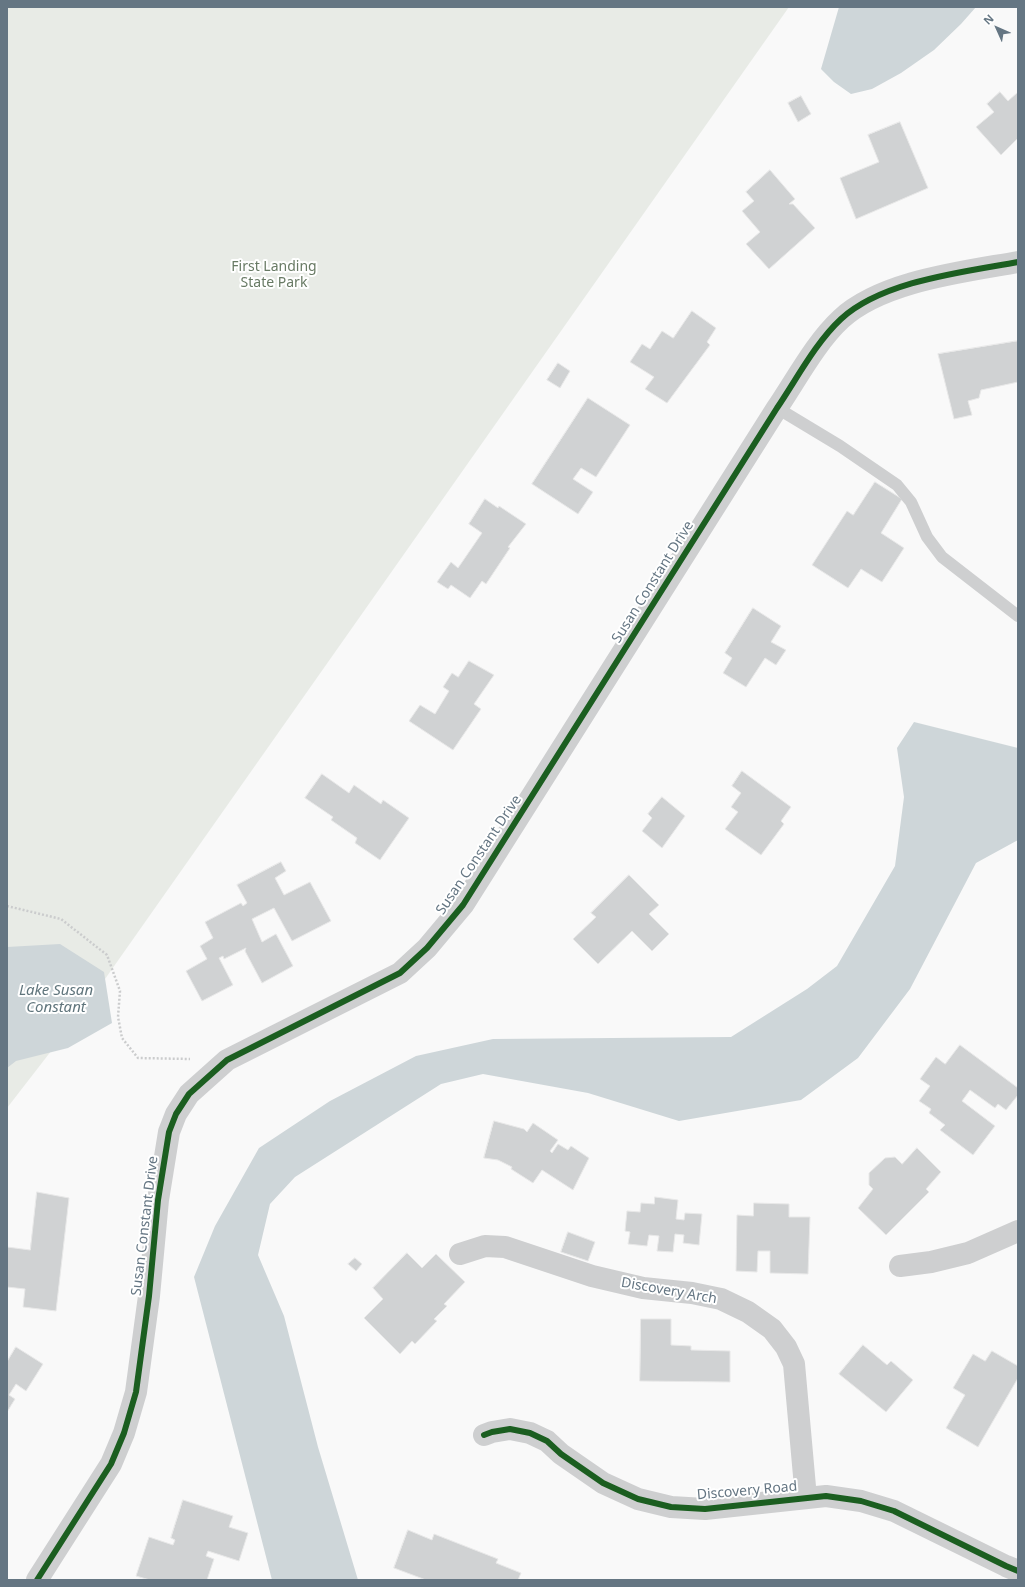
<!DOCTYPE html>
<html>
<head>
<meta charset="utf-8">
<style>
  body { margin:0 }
  #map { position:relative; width:1025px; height:1587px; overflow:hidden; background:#f9f9f9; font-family:"Noto Sans",sans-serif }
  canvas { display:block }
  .frame { position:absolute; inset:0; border:8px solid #657683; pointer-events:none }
  .north { position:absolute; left:977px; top:8px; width:40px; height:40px; -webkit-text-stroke:3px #fff; paint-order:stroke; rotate:315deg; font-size:11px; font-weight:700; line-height:16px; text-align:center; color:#657683 }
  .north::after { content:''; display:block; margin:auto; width:14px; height:18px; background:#657683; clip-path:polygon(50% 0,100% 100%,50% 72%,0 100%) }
</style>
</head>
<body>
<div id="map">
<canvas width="1025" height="1587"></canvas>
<div class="frame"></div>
<div class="north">N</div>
</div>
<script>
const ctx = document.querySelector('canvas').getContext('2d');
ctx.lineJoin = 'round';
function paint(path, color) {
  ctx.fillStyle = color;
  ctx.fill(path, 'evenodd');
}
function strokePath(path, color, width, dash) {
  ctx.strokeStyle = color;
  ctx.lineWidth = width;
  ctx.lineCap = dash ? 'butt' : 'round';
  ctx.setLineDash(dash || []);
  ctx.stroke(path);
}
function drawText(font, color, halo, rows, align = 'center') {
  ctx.font = font + ' "Noto Sans",sans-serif';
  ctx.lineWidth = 4;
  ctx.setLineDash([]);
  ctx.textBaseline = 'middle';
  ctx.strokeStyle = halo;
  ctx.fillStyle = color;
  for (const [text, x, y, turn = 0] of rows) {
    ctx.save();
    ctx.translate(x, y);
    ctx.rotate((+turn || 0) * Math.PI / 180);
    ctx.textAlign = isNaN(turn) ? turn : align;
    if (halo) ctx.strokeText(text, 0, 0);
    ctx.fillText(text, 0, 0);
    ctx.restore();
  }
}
const green = new Path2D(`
  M7,7H789L86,1006L7,1108Z`);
const water = new Path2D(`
  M839,7H976L961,24L934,50L901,73L872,89L851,94L834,82L821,69Z
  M914,722L1018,748V840L976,863L910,989L858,1058L801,1100L679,1121L588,1093L483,1074L441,1084L295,1177L270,1204L258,1255L284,1316L318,1447L358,1580H272L194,1277L215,1226L259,1148L330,1101L416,1056L493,1039L731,1037L807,989L837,966L895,866L904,797L897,748Z
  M60,944L104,972L112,1023L68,1048L16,1061L7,1068V947Z`);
const building = new Path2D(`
  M1000,92L1008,101L1018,92V138L1001,155L976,127L994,112L987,104Z
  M801,96L811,114L798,122L788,103Z
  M900,122L928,188L856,219L840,178L879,162L868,135Z
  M770,170L795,199L789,204H793L815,228L769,269L746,244L760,232L742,211L754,201L746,192Z
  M692,311L716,328L707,342L710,345L667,403L645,389L654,377L630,362L642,344L650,349L662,331L673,338Z
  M1018,341V382L981,390L979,398L968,401L972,415L954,419L938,354Z
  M558,363L570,371L560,388L547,380Z
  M588,398L630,425L596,477L581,468L573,479L593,492L578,514L532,484Z
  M875,482L902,499L881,533L904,548L882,582L861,569L848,588L812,565L847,511L853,515Z
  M485,499L498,508L499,506L526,524L508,547L510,548L486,584L482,581L470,598L451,585L448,589L437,582L451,562L458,568L482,533L469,524Z
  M753,608L781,626L771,642L786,650L776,665L765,658L746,687L723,673L732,658L725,653Z
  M469,661L494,675L474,704L481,709L453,750L409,721L420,705L435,714L449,691L443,687L452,673L458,677Z
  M742,771L791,807L781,821L784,824L761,855L725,829L738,812L731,807L741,793L732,786Z
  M322,774L349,793L354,785L381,804L383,800L409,818L380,860L355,843L357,838L331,820L333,817L305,798Z
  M662,797L685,816L662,848L642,831L652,818L648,814Z
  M281,862L286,871L275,878L284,895L310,882L331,921L292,941L274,908L252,919L262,942L276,934L293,966L262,983L245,951L246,948L224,959L223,956L219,958L233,985L202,1001L186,971L207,959L200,946L213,938L205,922L241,903L243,906L247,903L237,885Z
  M629,875L659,905L649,914L669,934L652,951L632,931L598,964L573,939L596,917L591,913Z
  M960,1045L1018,1088V1095L1006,1110L998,1104L995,1108L970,1090L962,1101L995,1126L973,1155L940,1130L945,1125L929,1113L931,1109L919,1101L930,1086L920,1079L936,1057L945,1064Z
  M494,1121L524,1129L527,1132L533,1123L558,1140L550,1151L552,1153L558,1144L568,1150L571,1146L589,1158L573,1190L542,1170L533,1183L511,1169L512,1167L498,1160L484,1158Z
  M917,1148L941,1172L926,1189L929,1192L886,1235L858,1208L873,1189L869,1185V1173L885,1158L895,1157L902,1164Z
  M37,1192L69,1198L56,1311L23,1307L25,1289L7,1287V1247L30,1250Z
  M655,1197L678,1200L676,1219L684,1220L685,1213L702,1214L699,1245L683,1243L684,1235L675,1234L673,1252L657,1251L659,1236L649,1235L647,1246L628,1244L630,1232L625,1231L627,1211L640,1212L641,1203L654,1204Z
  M754,1203L789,1204V1217H810L808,1274L770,1273V1251H758L757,1272L736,1271L737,1215L753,1216Z
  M568,1232L595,1242L588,1261L561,1252Z
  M407,1253L422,1268L436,1254L465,1282L444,1304L447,1306L434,1319L437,1321L415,1344L412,1341L400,1354L364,1318L383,1299L373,1288Z
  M355,1258L362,1264L356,1271L348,1264Z
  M641,1319H671V1345L691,1346V1350L730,1351V1382L640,1381Z
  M863,1345L887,1365L891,1361L913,1380L886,1412L839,1374Z
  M16,1347L43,1364L26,1391L16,1384L9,1395L15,1399L7,1412V1362Z
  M992,1351L1018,1366V1378L978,1447L946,1428L965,1395L953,1388L973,1354L985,1361Z
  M183,1500L233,1516L229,1527L248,1533L239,1561L208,1551L206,1556L214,1559L207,1580H150L136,1576L149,1537L173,1545L175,1540L171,1538Z
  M408,1530L432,1540L434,1534L498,1559L496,1563L521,1573L518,1580H426L394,1568Z`);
const path = new Path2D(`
  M7,906L61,919L107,955L120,991L118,1017L122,1038L138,1058L190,1059`);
const service = new Path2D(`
  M777,408L840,446L897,485L911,502L927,537L942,557L1018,616`);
const minor = new Path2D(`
  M460,1254L485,1246L505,1247L592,1276L643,1288L692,1293L721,1299L748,1312L772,1329L786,1347L794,1364L806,1498
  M900,1266L931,1262L968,1253L1018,1231
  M484,1435L492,1432L510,1429L530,1433L547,1441L561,1454L603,1483L638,1499L671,1507L705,1509L826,1496L861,1501L894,1511L1006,1566L1018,1571
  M37,1580L111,1464L124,1433L136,1392L149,1296L158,1200L169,1132L176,1114L189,1094L227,1060L400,973L427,948L463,905L777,408C796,380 816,342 841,319C882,281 963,272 1018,262`);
const cycleway = new Path2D(`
  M484,1435L492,1432L510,1429L530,1433L547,1441L561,1454L603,1483L638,1499L671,1507L705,1509L826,1496L861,1501L894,1511L1006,1566L1018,1571
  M37,1580L111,1464L124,1433L136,1392L149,1296L158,1200L169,1132L176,1114L189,1094L227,1060L400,973L427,948L463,905L777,408C796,380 816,342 841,319C882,281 963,272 1018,262`);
const parkNames = [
  ["First Landing",274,267],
  ["State Park",274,283]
];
const streetNames = [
  ["Susan Constant Drive",653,582,-58],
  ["Susan Constant Drive",479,855,-56],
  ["Susan Constant Drive",145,1226,-83],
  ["Discovery Arch",669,1291,10],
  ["Discovery Road",747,1491,-5]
];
const waterNames = [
  ["Lake Susan",56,991],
  ["Constant",56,1008]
];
paint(green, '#e8ebe6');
paint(water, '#ced6d9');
paint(building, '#d0d2d3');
strokePath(building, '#e8e8e8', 1);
strokePath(path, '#cbcccd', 2.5, [2, 2]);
strokePath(service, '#cecfd0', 12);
strokePath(minor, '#cecfd0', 22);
strokePath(cycleway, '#1b5e20', 6);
drawText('14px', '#687a64', '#fff', parkNames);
drawText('14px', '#657683', '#fff', streetNames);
drawText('italic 15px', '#60757c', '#fff', waterNames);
</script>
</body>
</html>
